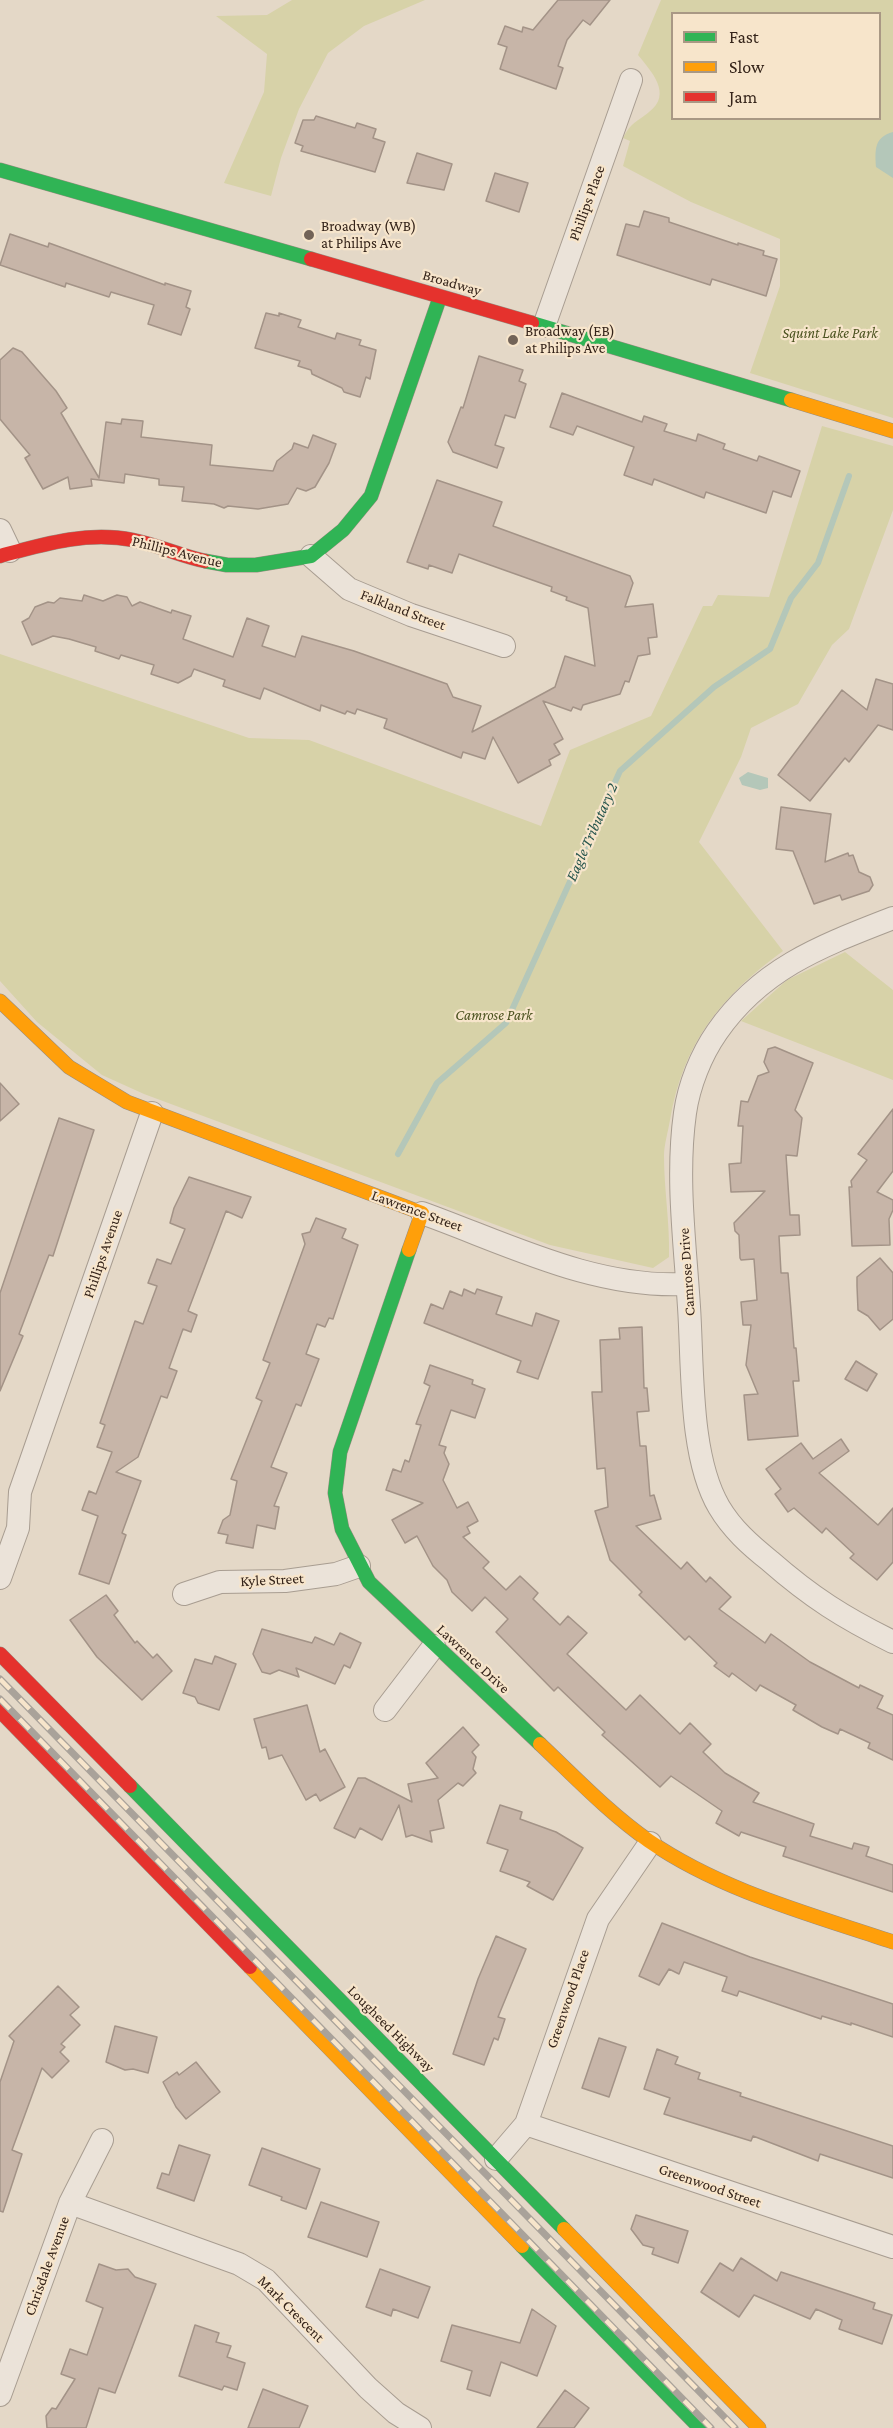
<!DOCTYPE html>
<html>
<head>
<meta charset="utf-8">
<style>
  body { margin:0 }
  #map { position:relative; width:893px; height:2428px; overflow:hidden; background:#e4d8c7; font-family:"Crimson Pro",serif }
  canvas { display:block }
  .legend { position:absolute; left:671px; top:12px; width:210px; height:108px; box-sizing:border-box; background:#f7e5cb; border:2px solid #a99884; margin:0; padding:8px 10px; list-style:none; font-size:18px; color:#35241a }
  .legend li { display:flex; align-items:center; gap:12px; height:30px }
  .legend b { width:30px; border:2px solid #a99884 }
</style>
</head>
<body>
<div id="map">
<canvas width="893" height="2428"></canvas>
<ul class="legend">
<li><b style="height:8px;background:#30b455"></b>Fast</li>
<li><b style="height:8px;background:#ff9f0a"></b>Slow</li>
<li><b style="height:8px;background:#e5322d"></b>Jam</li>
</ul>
</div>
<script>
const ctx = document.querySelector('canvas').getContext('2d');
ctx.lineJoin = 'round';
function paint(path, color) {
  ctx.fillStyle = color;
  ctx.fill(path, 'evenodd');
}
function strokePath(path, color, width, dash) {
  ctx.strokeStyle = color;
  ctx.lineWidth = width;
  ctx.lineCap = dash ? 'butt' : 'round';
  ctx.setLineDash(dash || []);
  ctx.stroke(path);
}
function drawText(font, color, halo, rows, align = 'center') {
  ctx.font = font + ' "Crimson Pro",serif';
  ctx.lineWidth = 4.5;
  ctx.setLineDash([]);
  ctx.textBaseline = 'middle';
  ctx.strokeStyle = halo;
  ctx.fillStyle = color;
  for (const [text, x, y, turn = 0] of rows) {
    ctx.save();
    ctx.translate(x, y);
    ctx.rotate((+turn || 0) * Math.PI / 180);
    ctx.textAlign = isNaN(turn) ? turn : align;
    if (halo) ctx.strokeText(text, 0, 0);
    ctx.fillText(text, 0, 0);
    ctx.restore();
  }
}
const green = new Path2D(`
  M292,0H425L364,26L328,53L299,109L281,158L271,196L224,183L264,92L267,54L216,16L267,15Z
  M661,0H893V418L750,373L780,286V239L691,202L623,166L630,141L623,138C632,121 636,123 649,112C673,94 651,71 638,55ZM672,14H880V118H672Z
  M822,426L893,446V510L849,629L832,645L798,704L751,728L741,757L699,842L783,951C721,996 683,1043 670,1120C668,1132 664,1145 664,1156C664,1190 670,1223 669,1257L653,1268L550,1245L144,1094L102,1075L37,1022L0,981V654L249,738L309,740L541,826L570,750L651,716L703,606H712L718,595L769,597Z
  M845,952L893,990V1080L741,1021L787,980Z`);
const water = new Path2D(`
  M893,132V178L876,167C875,150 874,137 893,132Z
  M748,772L768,778V788L760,790L742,785L739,778Z`);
const stream = new Path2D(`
  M398,1154L437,1083L506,1023L620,771L714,687L770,649L791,598L818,563L849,476`);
const building = new Path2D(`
  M558,0H610L590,25L583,20L567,40L558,66L563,68L556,89L500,69L507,47L498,44L505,26L522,32L523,27L533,30Z
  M316,116L355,128L357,123L376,129L373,138L385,142L375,172L301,151L303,146L295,143L303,120H314Z
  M417,153L452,164L444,190L407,183Z
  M495,173L528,183L519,212L486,201Z
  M644,211L669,218V222L738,245V243L764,251L763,255L777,259L766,296L712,279L710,285L617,255L626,224L639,227Z
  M10,234L48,247L49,243L165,285V283L191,291L186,307L190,309L181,335L148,324L154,305L111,292L109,297L66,283L65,287L0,265Z
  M266,313L279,316V313L301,320L298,327L335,339L337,333L361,340L359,345L376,350L370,379L366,377L360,397L344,392L342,388L312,374L311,370L298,366L300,361L255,348Z
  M13,348L22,352L56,391L67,408L61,413L99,478L106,422L121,424L122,419L143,421L141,437L212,445L210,465L273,471L277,461L292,449L294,443L308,448L313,435L336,444L329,463L315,487L306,491L297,488L288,504L258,509L228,506L224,508L214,504L182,501L184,487L159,485V479L125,474L124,483L91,479L92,486L70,489L68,477L43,489L25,458L30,455L0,419V360Z
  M479,356L523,370L519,381L526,384L515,418L505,415L495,445L504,448L497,468L453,452L448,442L461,407L463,408Z
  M562,393L642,422L644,416L667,424L664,431L696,441L698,434L725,444L723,449L757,461L759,456L800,471L791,497L773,491L766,513L706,492L704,498L654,479L652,485L624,475L634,447L577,426L573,435L550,427Z
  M437,480L502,502L493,526L630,576L633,583L625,607L653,604L657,637L648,638L650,654L638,656L629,682L625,681L620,694L583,705L581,710L573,707L571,711L543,701L563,739L554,744L560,754L549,760L551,765L518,783L493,737L485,759L463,752L461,758L384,728L387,719L357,709L355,714L347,711L345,714L321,705L320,711L264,688L260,699L223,686L225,680L194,669L191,676L178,683L151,674L154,665L121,655L119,659L95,651L96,647L69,639L53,636L32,645L22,622L29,618L35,607L48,602L54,603L60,598L82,601L84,595L103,601L117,595L127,597L132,606L140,602L171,613L172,610L191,616L183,639L233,657L247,618L269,626L262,646L295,657L302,636L354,651L447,684L453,697L481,706L472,732L555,687L565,656L595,666L588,608L566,600L567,597L551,591L552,587L459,554L452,573L429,565L428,569L407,562Z
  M876,679L893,684V730L878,725L849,762L845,758L810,801L778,775L842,690L867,710Z
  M781,807L831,814L825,862L848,853L849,856L853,855L859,872L870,877L873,885L869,891L842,900L840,895L814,904L793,851L776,849Z
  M775,1047L813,1063L795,1110L802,1118L797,1156L786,1155L790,1215H799L800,1235L779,1236L781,1273H788L794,1348H796L799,1381H793L798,1436L748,1440L744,1395L758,1394L746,1365L751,1325H743L741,1302L757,1300L754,1259L741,1260L740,1258L739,1235L735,1231L734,1223L765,1191L731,1192L729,1164L741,1163L743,1126H738L741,1101L748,1102L758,1076L769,1072L764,1062L768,1049Z
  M0,1083L19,1104L0,1121Z
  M893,1109V1171L877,1192L893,1200V1210L889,1219L890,1245L852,1246L849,1187H852L851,1181L867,1160L858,1154Z
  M59,1118L94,1130L53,1256L49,1255L19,1334L23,1336L0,1391V1293Z
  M189,1177L251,1197L242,1218L226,1211L188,1311L197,1315L191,1332L183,1329L169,1368L177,1371L167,1398L161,1396L138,1457L116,1472L141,1481L122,1533L126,1535L109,1584L79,1574L98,1516L82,1510L89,1491L96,1494L112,1452L97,1447L105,1425L100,1423L135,1321L143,1324L157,1286L148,1283L157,1259L171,1264L185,1229L170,1223L174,1208Z
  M316,1218L346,1229L342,1238L358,1245L333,1319L329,1318L325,1327L317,1324L306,1354L319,1359L301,1406L296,1404L271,1467L287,1473L274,1506L279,1507L275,1529L257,1525L253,1548L226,1543L228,1535L218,1533L223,1520L230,1515L237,1481L231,1479L262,1401L256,1398L270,1363L263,1360L305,1244L302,1234L310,1232Z
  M880,1258L893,1273V1319L880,1330L868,1316L858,1310L857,1286V1277Z
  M464,1289L475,1294L477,1289L502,1297L496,1314L532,1326L536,1313L559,1321L538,1379L517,1372L521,1361L424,1323L431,1304L443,1309L450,1291L462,1296Z
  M642,1327L644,1388H647L649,1411L637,1412L640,1446H646L650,1496L654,1495L661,1519L636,1526L681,1569L687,1562L706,1582L710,1577L731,1597L719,1609L765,1643L771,1634L810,1662L859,1688L860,1685L883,1696L877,1708L893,1715V1760L868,1748L870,1743L840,1729L838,1734L822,1727L793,1710L796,1705L760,1685L756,1691L732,1673L729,1677L714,1666L717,1663L689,1636L685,1640L639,1595L642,1592L610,1560L595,1511L608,1507L605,1468L597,1469L592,1392H602L600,1340L620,1339L619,1328Z
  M856,1361L877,1374L867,1391L845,1379Z
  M430,1365L473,1380L472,1384L485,1389L475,1418L451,1410L439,1445L446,1447L444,1453L449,1464L443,1480L457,1508L468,1502L478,1521L467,1527L470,1533L463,1537L489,1562L483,1568L506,1590L520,1576L538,1593L533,1599L560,1625L568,1616L587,1633L567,1654L626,1710L640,1695L680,1734L690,1723L711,1744L703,1752L725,1773L759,1793L753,1802L814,1824L810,1836L852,1849L854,1843L869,1847L866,1856L893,1865V1892L783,1856L786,1847L741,1832L739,1836L716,1823L722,1811L671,1776L660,1787L602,1735L605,1732L558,1687L554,1691L496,1632L508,1619L485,1597L472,1611L452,1592L447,1580L433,1566L417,1536L405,1543L392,1520L423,1503L386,1490L393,1469L401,1472L405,1460L409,1462L421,1425L416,1424L430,1386L424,1383Z
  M841,1439L849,1451L819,1473L878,1525L893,1508V1562L877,1580L850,1558L854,1554L826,1528L822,1533L794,1508L788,1512L775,1494L781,1489L766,1469L801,1443L813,1459Z
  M106,1595L118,1611L114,1615L135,1643L137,1641L153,1658L157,1654L172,1671L142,1700L97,1657L70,1620Z
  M262,1629L312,1643L315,1637L334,1645L340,1633L361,1643L350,1668L344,1665L335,1684L296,1668L299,1677L279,1670L270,1674L262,1672L253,1654Z
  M215,1656L236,1664L219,1710L198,1703L195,1697L183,1693L195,1659L212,1664Z
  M307,1705L320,1752L325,1749L345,1787L320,1801L316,1794L306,1800L282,1755L269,1759L266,1747L262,1748L254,1719Z
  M463,1727L479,1745L472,1752L476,1757L473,1769L476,1773L463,1786L458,1783L438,1800L444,1828L430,1831L432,1842L412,1835L406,1837L399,1805L382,1840L360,1828L355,1838L334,1828L358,1778H365L412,1802L408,1784L438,1778L426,1763Z
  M500,1805L522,1812L520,1819L556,1832L583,1848L553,1900L527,1886L530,1882L500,1871L508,1850L487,1843Z
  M662,1923L750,1957L893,2004V2037L851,2023V2025L822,2016L821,2019L739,1991L737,1996L722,1991L727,1977L684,1962L679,1974L669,1969L659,1985L639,1976Z
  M496,1936L526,1949L498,2017L505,2019L498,2040L494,2038L484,2065L453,2054L478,1979Z
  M58,1986L79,2007L70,2015L80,2025L61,2044L65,2047L60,2052L69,2061L52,2078L42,2068L12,2150L22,2154L3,2212L0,2211V2082L14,2041L9,2036Z
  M115,2026L157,2037L148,2073L133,2069L125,2070L106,2062Z
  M599,2038L626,2047L609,2097L582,2088Z
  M657,2049L678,2057L675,2064L700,2073L698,2079L741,2093L740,2096L893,2146V2178L820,2154L818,2161L753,2136L751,2141L664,2114L670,2098L644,2089Z
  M196,2062L220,2092L186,2119L176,2107L163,2082L177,2072L179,2075Z
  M179,2145L210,2155L194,2201L157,2188L162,2173L169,2175Z
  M262,2148L320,2169L306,2209L281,2200L282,2197L249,2185Z
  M321,2202L379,2222L367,2257L308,2237Z
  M636,2215L688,2231L678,2263L652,2254L654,2248L643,2245L631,2229Z
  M741,2258L777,2281L781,2272L875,2303L873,2309L892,2315L882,2344L839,2329L842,2320L816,2309L810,2319L754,2295L739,2317L701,2292L720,2263L733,2271Z
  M99,2264L116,2270L128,2269L135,2277L156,2284L115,2393L99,2388L86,2428H47L46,2416L52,2408L56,2409L75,2379L61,2374L70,2349L87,2355L103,2308L86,2301Z
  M380,2269L430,2287L418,2318L393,2309L391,2316L366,2307Z
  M532,2309L556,2326L537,2376L501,2362L490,2396L467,2389L472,2371L441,2361L452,2325L520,2343Z
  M195,2325L219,2333L216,2342L231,2346L227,2357L245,2363L237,2390L224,2386L222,2390L179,2376Z
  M263,2389L308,2406L299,2428H248Z
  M565,2390L589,2408L574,2428H537Z`);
const street = new Path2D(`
  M544,326L631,80
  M0,530L10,551
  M311,556L349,589L411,615L504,646
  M893,918C824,945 762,967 717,1032C701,1055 689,1085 685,1113C676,1177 685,1243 689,1307C693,1366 689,1456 719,1507C732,1529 750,1545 770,1561C811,1597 844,1618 893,1642
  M422,1213C508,1244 594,1289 687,1284
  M0,1578L18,1528L20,1492L152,1113
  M184,1594L220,1582L285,1581L336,1574L359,1566
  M385,1710L434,1646
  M526,2124L893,2247
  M496,2159L526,2124L598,1919L650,1843
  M70,2203L239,2264L266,2280L368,2388L396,2413L420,2428
  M0,2395L70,2203L102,2140`);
const fast = new Path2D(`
  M0,170L311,259
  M532,323L791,400
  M205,561L227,565H256L311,556L343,530L371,496L440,297
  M409,1250L340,1452L335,1493L342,1529L369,1582L540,1744
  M130,1786L564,2229
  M522,2246L700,2428`);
const slow = new Path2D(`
  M791,400L893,431
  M0,1001L69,1067L127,1102L422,1213L409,1250
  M540,1744C575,1777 609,1813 649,1841C722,1891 810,1914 893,1942
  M250,1967L522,2246
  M564,2229L759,2428`);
const jam = new Path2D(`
  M311,259L532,323
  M0,556C44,544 87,531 133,540C158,545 181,556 205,561
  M0,1654L130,1786
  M0,1711L250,1967`);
const rail = new Path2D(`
  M0,1679L735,2428
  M0,1699L711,2428`);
const markers = [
  [309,235,6,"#726357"],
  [513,340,6,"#726357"]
];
const streetNames = [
  ["Phillips Place",587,203,-70],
  ["Broadway",452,283,16],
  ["Phillips Avenue",177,552,14],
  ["Falkland Street",403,610,21],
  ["Lawrence Street",417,1211,20],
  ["Phillips Avenue",103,1254,-71],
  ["Camrose Drive",687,1272,-94],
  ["Kyle Street",272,1580,-3],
  ["Lawrence Drive",473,1659,43],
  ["Greenwood Place",568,1999,-71],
  ["Lougheed Highway",391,2029,45],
  ["Greenwood Street",710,2186,19],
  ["Chrisdale Avenue",47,2266,-70],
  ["Mark Crescent",291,2309,45]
];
const poiNames = [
  ["Broadway (WB)",321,226],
  ["at Philips Ave",321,243],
  ["Broadway (EB)",525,331],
  ["at Philips Ave",525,348]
];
const parkNames = [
  ["Squint Lake Park",830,333],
  ["Camrose Park",494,1015]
];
const waterNames = [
  ["Eagle Tributary 2",592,832,-66]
];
paint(green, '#d7d2a8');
paint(water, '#b4c7b9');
strokePath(stream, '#b4c7b9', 6);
paint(building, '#c7b5a8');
strokePath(building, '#a39387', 1.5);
strokePath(street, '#a89d91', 24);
strokePath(fast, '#988d81', 15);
strokePath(slow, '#988d81', 15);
strokePath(jam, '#988d81', 15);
strokePath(street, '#ebe3d9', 22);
strokePath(fast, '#30b455', 14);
strokePath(slow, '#ff9f0a', 14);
strokePath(jam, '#e5322d', 14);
strokePath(rail, '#a9a29a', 7);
strokePath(rail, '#f7e5cb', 4.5, [14]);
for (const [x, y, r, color] of markers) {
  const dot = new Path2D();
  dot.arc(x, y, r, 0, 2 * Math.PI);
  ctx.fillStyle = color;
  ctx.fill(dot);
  strokePath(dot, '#f7e5cb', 2);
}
drawText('15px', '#35241a', '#f7e5cb', streetNames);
drawText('15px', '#35241a', '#f7e5cb', poiNames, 'left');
drawText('italic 15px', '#4c5320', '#f7e5cb', parkNames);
drawText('italic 16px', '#28564e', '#f7e5cb', waterNames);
</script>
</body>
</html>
